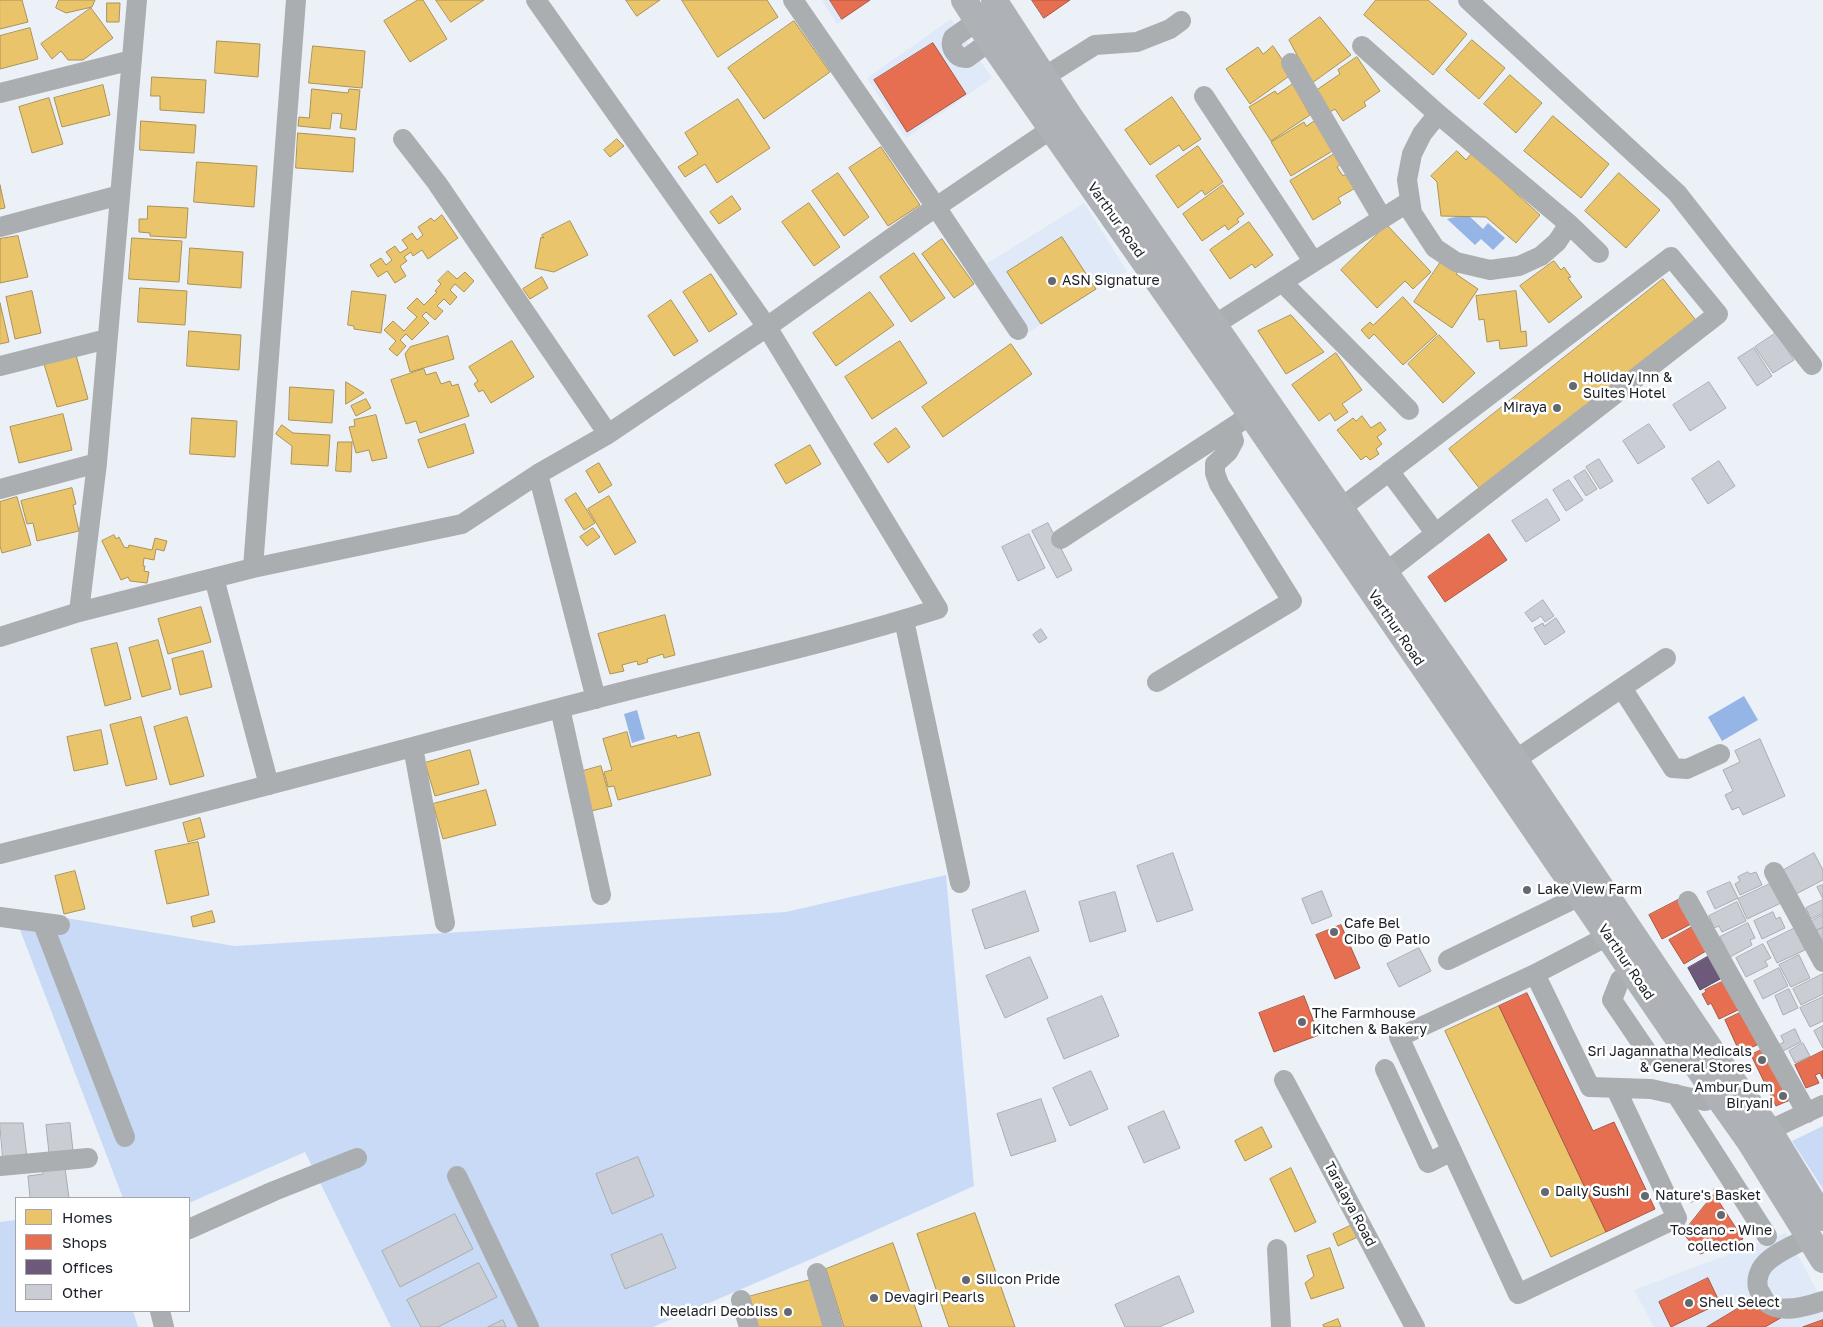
<!DOCTYPE html>
<html>
<head>
<meta charset="utf-8">
<style>
  body { margin:0 }
  #map { position:relative; width:1823px; height:1327px; overflow:hidden; background:#ecf1f7; font-family:"Golos Text",sans-serif }
  canvas { display:block }
  .legend { position:absolute; left:15px; top:1197px; width:175px; height:115px; box-sizing:border-box; background:#fff; border:1px solid #a4a5a8; margin:0; padding:6px 9px; list-style:none; font-size:15px; color:#1b1f26 }
  .legend li { display:flex; align-items:center; gap:10px; height:25px }
  .legend b { width:25px; border:1px solid #a4a5a8 }
</style>
</head>
<body>
<div id="map">
<canvas width="1823" height="1327"></canvas>
<ul class="legend">
<li><b style="height:14px;background:#e9c46a"></b>Homes</li>
<li><b style="height:14px;background:#e76f51"></b>Shops</li>
<li><b style="height:14px;background:#6d597a"></b>Offices</li>
<li><b style="height:14px;background:#caced4"></b>Other</li>
</ul>
</div>
<script>
const ctx = document.querySelector('canvas').getContext('2d');
ctx.lineJoin = 'round';
function paint(path, color) {
  ctx.fillStyle = color;
  ctx.fill(path, 'evenodd');
}
function strokePath(path, color, width, dash) {
  ctx.strokeStyle = color;
  ctx.lineWidth = width;
  ctx.lineCap = dash ? 'butt' : 'round';
  ctx.setLineDash(dash || []);
  ctx.stroke(path);
}
function drawText(font, color, halo, rows, align = 'center') {
  ctx.font = font + ' "Golos Text",sans-serif';
  ctx.lineWidth = 5;
  ctx.setLineDash([]);
  ctx.textBaseline = 'middle';
  ctx.strokeStyle = halo;
  ctx.fillStyle = color;
  for (const [text, x, y, turn = 0] of rows) {
    ctx.save();
    ctx.translate(x, y);
    ctx.rotate((+turn || 0) * Math.PI / 180);
    ctx.textAlign = isNaN(turn) ? turn : align;
    if (halo) ctx.strokeText(text, 0, 0);
    ctx.fillText(text, 0, 0);
    ctx.restore();
  }
}
const built = new Path2D(`
  M822,0H872L837,24Z
  M951,19L992,78L906,138L867,78Z
  M1084,203L1127,271L1029,332L986,264Z
  M1786,1233L1823,1302V1319L1801,1327H1654L1634,1290Z`);
const green = new Path2D(`
  M946,875L974,1186L816,1257L653,1327H391L305,1152L189,1203V1198H123L12,909L235,946L786,912Z
  M1823,1126V1189L1792,1141Z
  M16,1220V1311H133L138,1327H0V1222Z`);
const water = new Path2D(`
  M1467,214L1483,229L1488,223L1505,238L1493,250L1481,239L1475,245L1447,219Z
  M1744,696L1758,720L1722,741L1708,717Z
  M637,710L645,739L632,743L624,714Z`);
const homes = new Path2D(`
  M0,0H22L28,22L0,29Z
  M59,0H95L92,7L66,13L56,8Z
  M418,0H423L447,39L410,62L384,21Z
  M436,0H484L451,22Z
  M626,0H660L637,16Z
  M682,0H767L778,17L718,57Z
  M1376,0H1428L1467,34L1433,75L1364,15Z
  M107,3H120L119,22H107Z
  M91,8L113,38L83,60H68L61,51L52,59L41,44Z
  M1320,17L1351,55L1312,83L1289,40Z
  M794,21L830,72L764,119L728,68Z
  M30,28L38,59L0,69V36Z
  M1472,40L1505,68L1479,99L1446,70Z
  M217,41L260,44L258,77L215,73Z
  M313,46L365,51L362,88L309,83Z
  M1273,46L1292,74L1250,104L1226,69L1258,47L1263,54Z
  M1357,57L1380,91L1364,102L1366,106L1343,121L1335,109L1330,112L1315,91L1340,74L1338,70Z
  M1510,75L1542,103L1516,133L1484,104Z
  M152,77L206,80L204,113L160,110V96H151Z
  M1293,84L1310,115L1271,141L1249,107L1275,91L1277,94Z
  M103,85L110,115L62,127L54,98Z
  M312,89L348,93L349,89L360,90L356,130L340,128L342,114L332,113L330,129L298,126L299,117L309,118Z
  M1172,97L1201,139L1183,151L1179,145L1150,165L1125,130Z
  M49,98L63,144L32,153L19,107Z
  M738,99L770,148L717,183L705,164L685,177L678,167L698,154L685,133Z
  M1553,116L1609,164L1581,198L1524,151Z
  M1318,119L1339,147L1291,176L1271,142L1304,122L1306,126Z
  M141,121L196,125L194,153L140,150Z
  M298,133L355,138L353,172L296,168Z
  M617,139L624,146L610,157L604,150Z
  M1198,146L1223,182L1205,195L1202,190L1178,208L1156,176Z
  M881,147L920,205L888,226L849,168Z
  M1457,151L1466,160L1472,153L1540,215L1516,243L1486,217L1441,216L1437,182L1431,176Z
  M1336,153L1342,163L1337,167L1343,176L1348,173L1357,187L1338,198L1341,203L1313,220L1290,181Z
  M197,162L257,166L254,207L194,202Z
  M838,173L869,217L844,236L812,191Z
  M1619,173L1660,210L1626,248L1585,211Z
  M0,185L5,208L0,209Z
  M1223,185L1244,214L1237,219L1239,222L1228,230L1225,225L1202,241L1183,214Z
  M732,196L741,209L719,224L710,212Z
  M809,203L840,247L814,266L782,222Z
  M148,206L188,208L186,238L150,236V233L139,232V219H147Z
  M442,215L458,238L428,259L422,250L413,256L411,252L404,257L407,261L400,266L406,276L395,283L387,271L378,277L370,265L381,258L386,265L392,260L386,252L395,246L400,253L408,248L402,240L412,233L417,240L423,235L418,227L431,218L434,221Z
  M570,221L588,255L554,272L535,268L541,237L544,238L542,235Z
  M1249,222L1273,255L1255,268L1252,264L1230,279L1210,250Z
  M1387,225L1431,272L1413,289L1405,281L1377,308L1341,270Z
  M18,236L28,277L0,283V239Z
  M1062,237L1096,289L1041,324L1007,272Z
  M132,238L182,241L179,282L129,279Z
  M942,239L974,284L954,298L922,254Z
  M190,248L243,252L241,288L188,284Z
  M914,253L945,298L911,322L880,277Z
  M1444,257L1460,268L1456,274L1478,289L1452,328L1414,302Z
  M1554,261L1561,270L1564,267L1571,277L1568,278L1582,297L1549,323L1520,286Z
  M448,271L457,279L465,272L474,281L464,292L455,284L450,290L457,297L450,305L444,299L437,306L443,311L435,320L426,312L422,316L429,323L412,340L406,334L400,340L406,346L397,356L389,349L396,341L384,330L393,321L404,331L417,317L407,308L417,298L424,305L437,292L435,291L441,284L438,281Z
  M711,274L737,314L709,332L683,292Z
  M542,277L548,288L530,299L523,289Z
  M1663,279L1698,323L1483,493L1449,449Z
  M140,288L187,291L185,325L138,322Z
  M32,291L41,333L15,339L6,297Z
  M352,291L386,295L381,333L354,329V326L348,325Z
  M1516,291L1521,332L1526,331L1527,346L1500,349L1499,340L1487,342L1484,319L1479,320L1476,296Z
  M870,292L894,325L836,366L813,333Z
  M1403,297L1437,334L1403,365L1374,334L1369,339L1361,330L1370,322L1373,325Z
  M671,300L698,341L674,356L648,316Z
  M0,303L9,342L0,344Z
  M1291,315L1324,352L1286,374L1258,331Z
  M189,331L241,335L239,370L187,366Z
  M1439,335L1475,373L1443,403L1408,364Z
  M448,336L454,359L410,372L405,354L410,347Z
  M512,341L534,377L491,403L483,390L479,392L474,384L478,381L469,367Z
  M900,341L927,383L872,419L845,377Z
  M1011,344L1032,374L943,437L922,407Z
  M1336,353L1362,390L1342,404L1348,412L1335,421L1330,413L1319,421L1292,385Z
  M76,355L88,399L57,407L44,364Z
  M424,369L426,375L436,372L441,384L450,381L452,386L458,384L469,416L420,433L416,421L406,424L391,380Z
  M346,382L364,393L346,404Z
  M290,387L334,390L332,423L289,420Z
  M366,399L371,408L356,416L351,406Z
  M63,414L72,450L19,463L10,427Z
  M376,415L387,458L372,461L369,450L356,453L349,427L355,426L354,420Z
  M1362,416L1371,428L1380,422L1386,430L1377,437L1382,444L1376,449L1379,454L1370,460L1366,456L1361,460L1337,430L1353,418L1356,421Z
  M192,418L237,421L235,457L190,454Z
  M465,424L474,453L428,468L418,440Z
  M282,425L293,433L330,435L328,466L291,464L292,446L276,434Z
  M896,428L910,447L888,463L874,444Z
  M338,442H352L351,472L336,471Z
  M810,445L821,464L786,484L775,465Z
  M599,463L612,485L599,493L586,471Z
  M72,488L76,504L73,505L79,531L37,541L33,523L27,524L21,501Z
  M576,493L595,523L584,530L565,500Z
  M609,496L636,542L615,555L588,509Z
  M17,497L31,545L2,553L0,546V502Z
  M593,528L600,537L587,546L580,537Z
  M114,535L116,539L119,537L124,547L128,548L129,545L152,550L155,538L167,541L164,551L156,549L154,560L144,558L143,566H145L144,571L149,572L147,583L130,581L128,577L121,580L102,541Z
  M201,607L211,642L168,654L158,619Z
  M665,615L675,655L664,658L663,654L647,659L648,662L638,665L637,661L622,665L624,671L610,674L598,634Z
  M158,640L171,689L142,697L129,648Z
  M117,643L131,699L105,706L91,649Z
  M203,651L212,687L180,695L172,659Z
  M141,717L157,779L126,786L110,725Z
  M187,717L204,776L170,785L154,727Z
  M101,730L108,764L74,771L67,737Z
  M627,732L631,747L676,735L677,738L699,732L711,775L618,800L614,786L608,787L604,772L612,770L603,739Z
  M470,750L479,784L435,796L425,763Z
  M601,766L612,806L587,812L576,773Z
  M486,790L496,825L443,839L433,804Z
  M200,818L205,837L188,842L183,823Z
  M198,842L209,895L167,904L155,851Z
  M75,871L85,909L64,914L55,876Z
  M212,911L215,922L193,927L191,917Z
  M1499,1006L1606,1232L1551,1257L1445,1031Z
  M1262,1127L1272,1147L1245,1161L1235,1141Z
  M1291,1168L1316,1222L1295,1232L1270,1179Z
  M975,1213L1015,1327H949L917,1234Z
  M1354,1224L1360,1236L1338,1246L1333,1234Z
  M893,1243L922,1327H844L826,1269Z
  M1330,1248L1344,1288L1311,1299L1305,1283L1314,1276L1307,1256Z
  M814,1279L828,1327H757L748,1297Z
  M1338,1319L1341,1327H1324L1323,1325Z`);
const shops = new Path2D(`
  M830,0H870L842,19Z
  M1032,0H1070L1044,18Z
  M933,43L966,94L907,132L874,80Z
  M1489,534L1507,560L1445,602L1428,577Z
  M1680,899L1693,923L1662,939L1649,915Z
  M1341,925L1360,968L1335,979L1316,935Z
  M1692,927L1706,951L1684,964L1669,940Z
  M1724,981L1738,1010L1719,1019L1711,1003L1708,1005L1702,994L1706,992L1705,990Z
  M1527,993L1593,1131L1614,1122L1655,1209L1606,1232L1499,1006Z
  M1304,996L1319,1035L1274,1052L1259,1013Z
  M1746,1010L1761,1043L1740,1053L1725,1020Z
  M1765,1048L1790,1100L1776,1106L1751,1055Z
  M1823,1051V1079L1820,1073L1815,1075L1819,1083L1806,1088L1795,1065Z
  M1714,1194L1743,1239L1700,1254L1683,1233Z
  M1708,1278L1720,1303L1671,1327L1659,1302Z
  M1769,1290L1784,1316L1765,1327H1707Z
  M1823,1320V1327H1803Z`);
const offices = new Path2D(`
  M1709,956L1722,978L1700,990L1688,968Z`);
const building = new Path2D(`
  M1776,333L1794,360L1773,373L1755,347Z
  M1754,348L1772,376L1757,386L1738,358Z
  M1709,382L1726,408L1690,431L1673,405Z
  M1649,424L1665,447L1638,464L1623,441Z
  M1599,459L1613,481L1600,489L1586,467Z
  M1719,461L1735,486L1708,504L1692,479Z
  M1585,470L1597,489L1586,496L1574,477Z
  M1569,480L1583,500L1566,511L1553,490Z
  M1547,499L1560,520L1526,542L1512,521Z
  M1048,523L1072,570L1057,578L1032,531Z
  M1029,534L1045,568L1018,581L1002,547Z
  M1543,600L1554,616L1545,622L1541,616L1532,622L1525,613Z
  M1556,618L1565,632L1545,645L1534,628L1543,623L1544,626Z
  M1041,629L1047,638L1039,643L1033,635Z
  M1760,739L1785,796L1743,815L1739,807L1732,810L1725,795L1733,791L1723,770L1740,762L1735,751Z
  M1173,853L1193,910L1157,922L1137,866Z
  M1814,853L1823,870V880L1794,895L1782,871Z
  M1748,872L1750,874L1756,872L1762,885L1740,895L1735,884L1740,881L1738,877Z
  M1730,882L1738,898L1715,909L1707,892Z
  M1772,883L1781,903L1747,919L1738,899Z
  M1823,885V899L1817,887Z
  M1025,891L1039,931L985,949L972,910Z
  M1322,891L1332,916L1312,924L1302,899Z
  M1115,892L1126,931L1090,942L1079,902Z
  M1823,900V913L1811,919L1806,908Z
  M1737,902L1746,921L1722,932L1719,926L1714,928L1709,916Z
  M1773,912L1776,919L1780,917L1785,928L1762,939L1754,921Z
  M1823,915V927L1815,931L1810,922Z
  M1748,923L1755,938L1750,940L1752,945L1730,957L1720,937Z
  M1795,928L1805,950L1777,963L1767,942Z
  M1823,928V939L1820,941L1815,931Z
  M1763,944L1771,958L1765,961L1768,966L1746,977L1736,958Z
  M1419,948L1431,971L1399,987L1387,964Z
  M1799,955L1810,978L1791,987L1779,965Z
  M1030,957L1048,998L1005,1018L986,976Z
  M1779,968L1788,986L1763,999L1754,981Z
  M1823,974V994L1801,1005L1793,989Z
  M1789,989L1798,1008L1783,1015L1775,996Z
  M1102,996L1119,1036L1064,1059L1047,1019Z
  M1823,997V1021L1810,1027L1800,1008Z
  M1823,1026V1048L1814,1031Z
  M1795,1029L1801,1042L1781,1052L1778,1045L1784,1042L1781,1036Z
  M1803,1043L1810,1056L1795,1063L1789,1051Z
  M1091,1071L1108,1109L1070,1126L1053,1088Z
  M1041,1099L1056,1141L1011,1156L997,1114Z
  M1164,1111L1180,1148L1144,1163L1128,1127Z
  M0,1123H23L27,1158H3Z
  M70,1123L73,1151L49,1153L46,1125Z
  M638,1157L654,1196L612,1214L596,1174Z
  M65,1168L69,1198H30L28,1176L43,1174V1170Z
  M455,1214L473,1249L400,1287L382,1251Z
  M662,1234L676,1268L625,1289L611,1255Z
  M479,1263L497,1297L438,1327H421L407,1300Z
  M1179,1276L1194,1312L1159,1327H1125L1115,1305Z
  M503,1320L506,1327H488Z`);
const path = new Path2D(`
  M1690,1202L1716,1189`);
const minor = new Path2D(`
  M793,0L936,207L1018,330
  M1468,0L1677,193L1812,365
  M977,21L953,38C949,47 956,59 967,58L990,41
  M1362,46L1438,114L1569,224L1599,253
  M1291,63L1382,218
  M1044,77L1095,45L1137,42L1170,29L1181,21
  M0,93L132,60
  M1204,96L1313,261
  M1438,114L1422,134L1412,154L1407,180L1412,213L1435,248L1456,262L1490,270L1519,266L1541,256L1557,242L1569,224
  M403,139L437,183L608,434
  M0,227L120,195
  M1282,282L1409,410
  M1214,325L1410,201
  M0,366L107,339
  M1389,471L1436,534
  M538,474L596,699
  M0,489L97,463
  M1341,508L1671,257L1718,314L1385,573
  M1061,539L1240,422
  M253,568L296,0
  M214,578L269,785
  M79,612L97,463L137,0
  M904,620L960,883
  M0,637L79,612L253,568L462,524L538,474L608,434L767,327L917,220L1041,136L1063,123
  M1157,682L1292,601L1219,484L1215,473V464L1228,452L1234,441L1230,429
  M1622,688L1673,768L1687,769L1720,754
  M560,708L601,895
  M413,747L445,923
  M1515,760L1666,658
  M0,854C198,805 396,751 594,699C709,669 825,645 938,609L767,327L536,0
  M1774,872L1823,962
  M1688,901L1807,1113
  M0,917L60,925
  M43,924L125,1137
  M1608,936L1535,974L1590,1087L1651,1089L1705,1101L1717,1096
  M1448,960L1580,896
  M1631,971L1620,980L1612,1000L1650,1056L1679,1062L1690,1057
  M1535,974L1399,1037L1518,1294L1677,1218L1616,1089
  M1385,1069L1428,1163L1452,1151
  M1284,1080L1415,1327
  M1676,1094L1767,1236
  M1757,1136L1823,1105
  M0,1166L88,1158
  M457,1176L529,1327
  M189,1229L274,1191L357,1158
  M1809,1237C1795,1245 1773,1253 1763,1266C1758,1273 1755,1284 1760,1292C1762,1295 1764,1300 1766,1302C1780,1315 1808,1306 1823,1301
  M1277,1249L1281,1327
  M817,1273L833,1327
  M741,1300L749,1327
  M160,1311L164,1327`);
const major = new Path2D(`
  M964,0L990,41L1251,415L1717,1096L1749,1141L1823,1260
  M994,0L1071,118L1515,760L1722,1066L1769,1130L1823,1218`);
const markers = [
  [1052,281,5,"#64686f"],
  [1573,386,5,"#64686f"],
  [1557,408,5,"#64686f"],
  [1527,890,5,"#64686f"],
  [1334,932,5,"#64686f"],
  [1302,1022,5,"#64686f"],
  [1762,1060,5,"#64686f"],
  [1783,1096,5,"#64686f"],
  [1545,1192,5,"#64686f"],
  [1645,1196,5,"#64686f"],
  [1721,1215,5,"#64686f"],
  [966,1280,5,"#64686f"],
  [874,1298,5,"#64686f"],
  [1689,1303,5,"#64686f"],
  [788,1312,5,"#64686f"]
];
const streetNames = [
  ["Varthur Road",1116,220,55],
  ["Varthur Road",1396,628,56],
  ["Varthur Road",1626,962,56],
  ["Taralaya Road",1350,1204,62]
];
const poiNames = [
  ["ASN Signature",1062,281],
  ["Holiday Inn &",1583,378],
  ["Suites Hotel",1583,394],
  ["Miraya",1547,408,"right"],
  ["Lake View Farm",1537,890],
  ["Cafe Bel",1344,924],
  ["Cibo @ Patio",1344,940],
  ["The Farmhouse",1312,1014],
  ["Kitchen & Bakery",1312,1030],
  ["Sri Jagannatha Medicals",1752,1052,"right"],
  ["& General Stores",1752,1068,"right"],
  ["Ambur Dum",1773,1088,"right"],
  ["Biryani",1773,1104,"right"],
  ["Daily Sushi",1555,1192],
  ["Nature's Basket",1655,1196],
  ["Toscano - Wine",1721,1231,"center"],
  ["collection",1721,1247,"center"],
  ["Silicon Pride",976,1280],
  ["Devagiri Pearls",884,1298],
  ["Shell Select",1699,1303],
  ["Neeladri Deobliss",778,1312,"right"]
];
paint(built, '#dfe9f7');
paint(green, '#c8daf5');
paint(water, '#94b5e6');
paint(homes, '#e9c46a');
strokePath(homes, '#ab9256', 1);
paint(shops, '#e76f51');
strokePath(shops, '#aa5744', 1);
paint(offices, '#6d597a');
strokePath(offices, '#544861', 1);
paint(building, '#caced4');
strokePath(building, '#a8adb2', 1);
strokePath(path, '#b0b2b6', 3, [4, 2.5]);
strokePath(minor, '#abaeb1', 20);
strokePath(major, '#aeb1b6', 26);
for (const [x, y, r, color] of markers) {
  const dot = new Path2D();
  dot.arc(x, y, r, 0, 2 * Math.PI);
  ctx.fillStyle = color;
  ctx.fill(dot);
  strokePath(dot, '#fff', 2);
}
drawText('14px', '#1b1f26', '#fff', streetNames);
drawText('14px', '#1b1f26', '#fff', poiNames, 'left');
</script>
</body>
</html>
